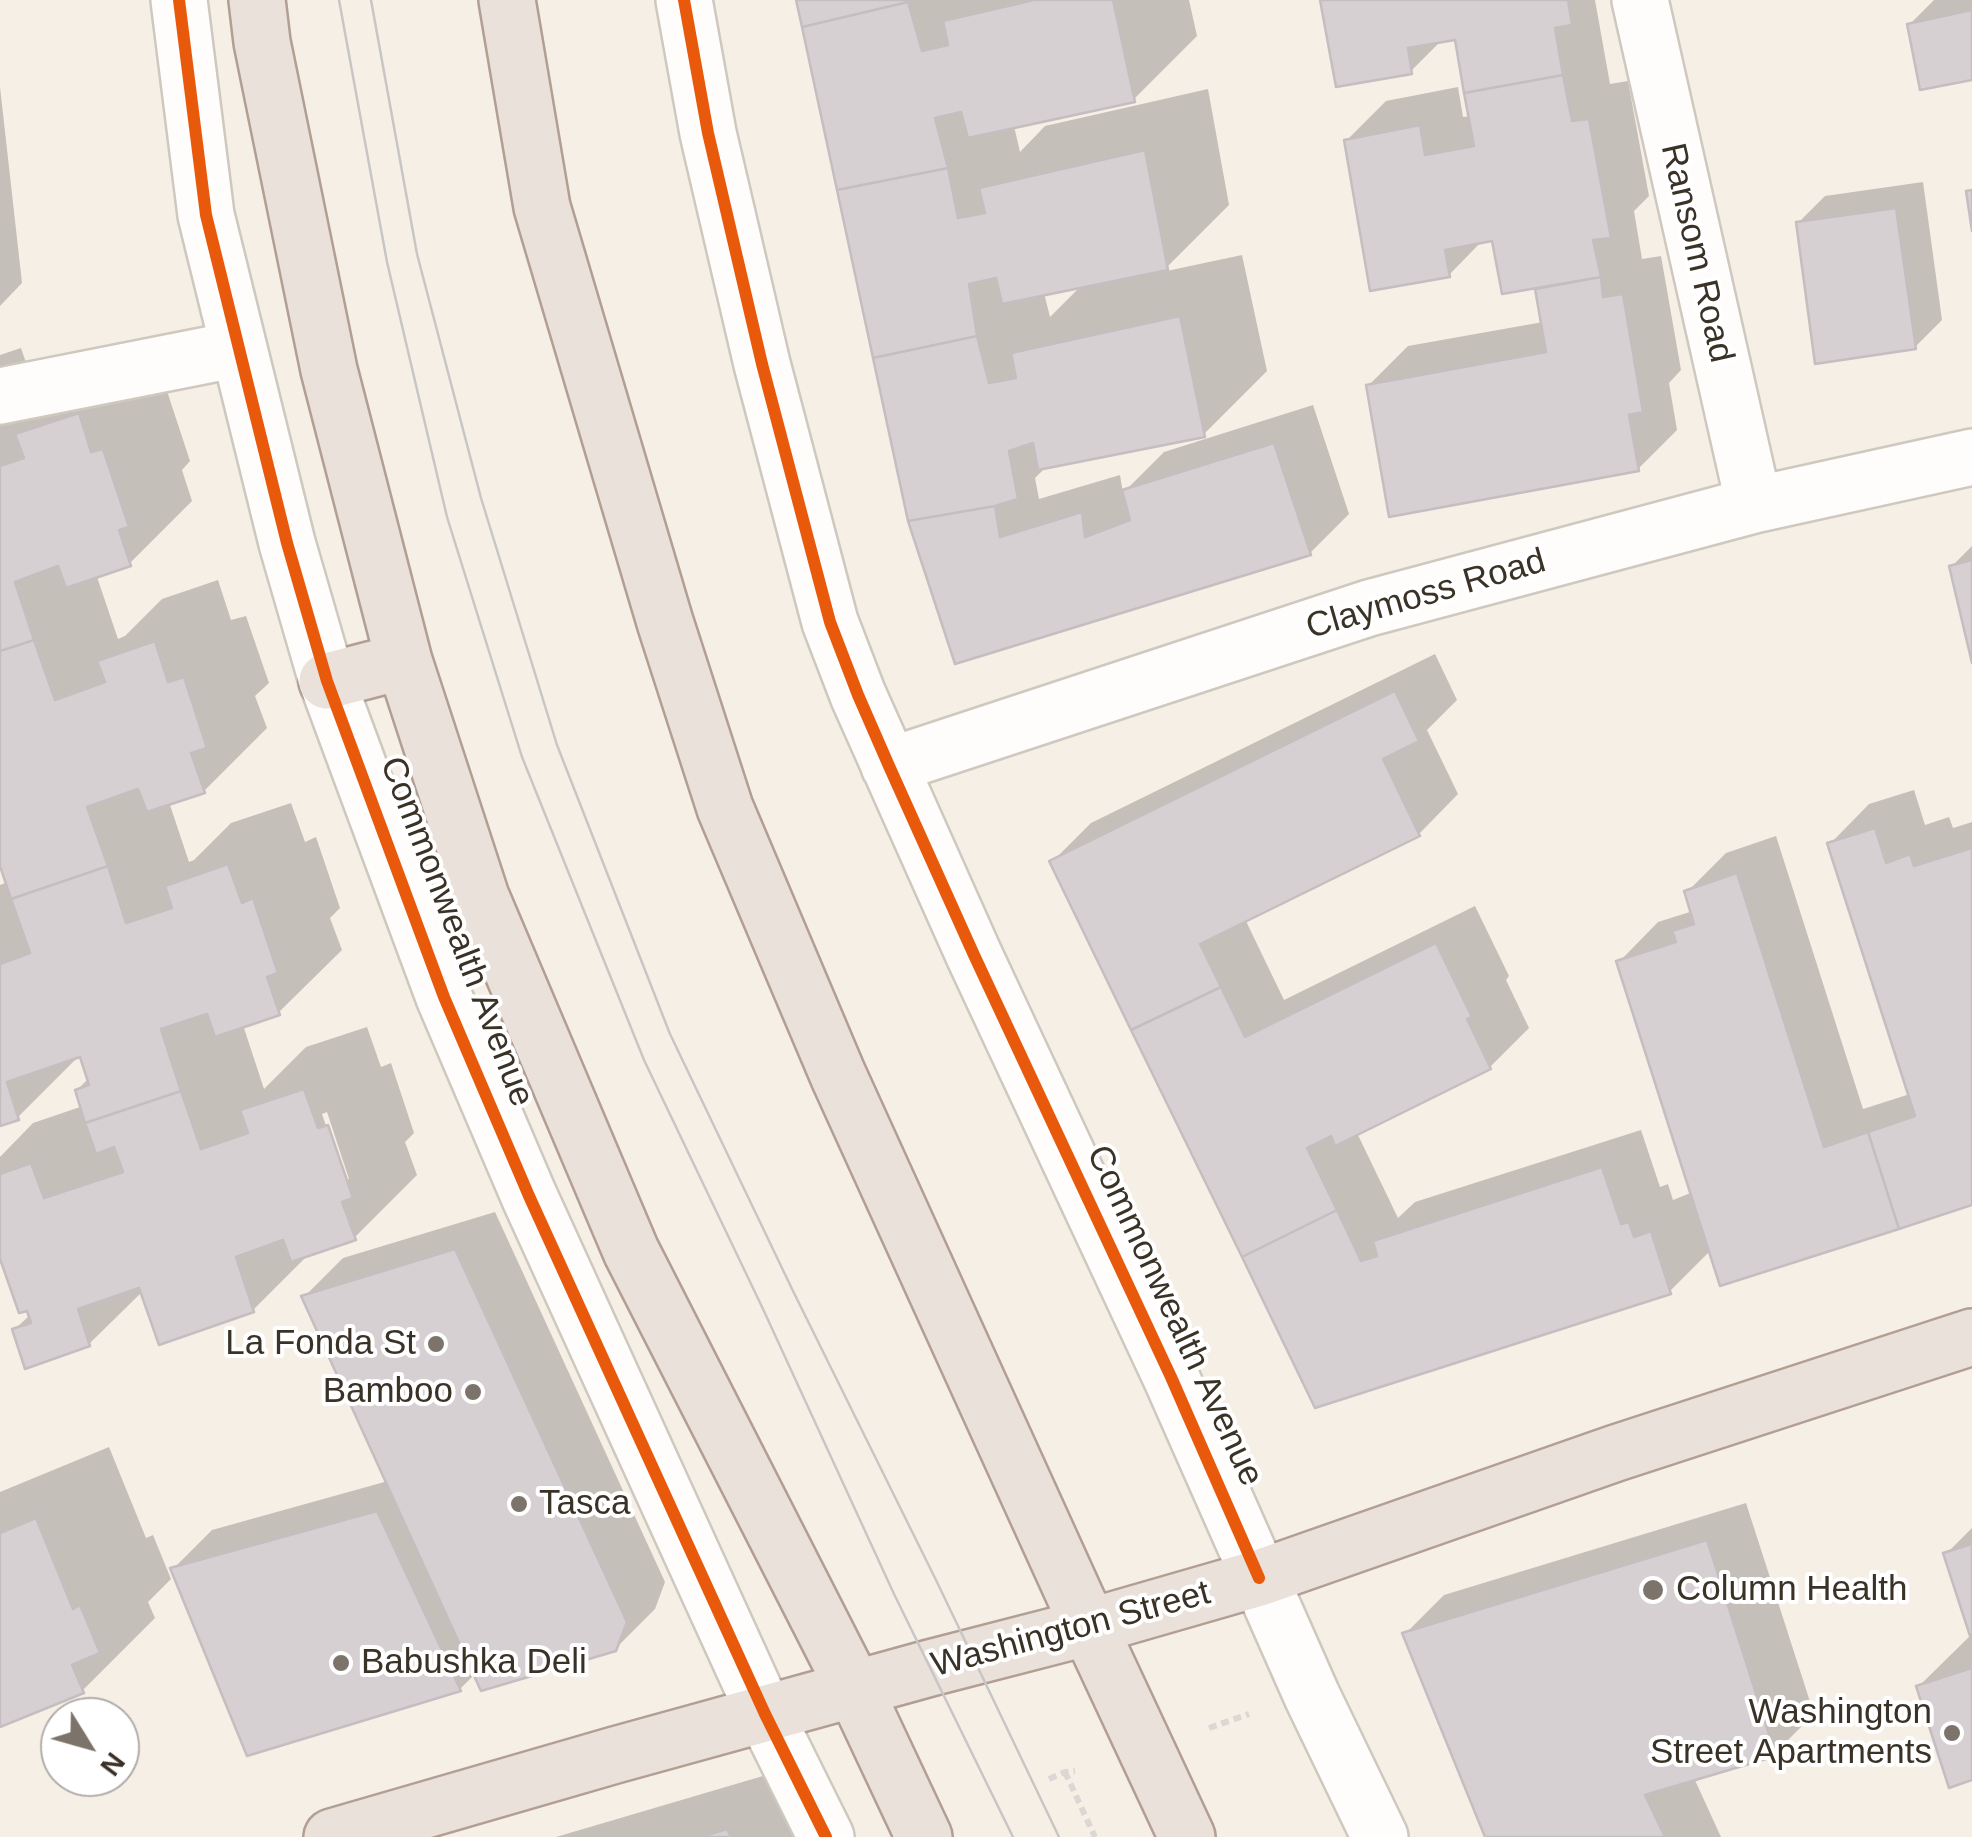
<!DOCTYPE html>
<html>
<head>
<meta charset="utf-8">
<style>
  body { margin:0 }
  #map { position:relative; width:1972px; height:1837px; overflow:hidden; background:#f6efe6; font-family:Helvetica,sans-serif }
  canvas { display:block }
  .north { position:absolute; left:40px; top:1697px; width:100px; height:100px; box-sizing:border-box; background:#fff; border:2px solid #b0ada9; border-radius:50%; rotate:127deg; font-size:28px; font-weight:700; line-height:40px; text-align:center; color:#3a3227 }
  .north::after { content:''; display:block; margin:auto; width:35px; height:45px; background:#7c746a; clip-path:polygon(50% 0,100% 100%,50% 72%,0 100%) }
</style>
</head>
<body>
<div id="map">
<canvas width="1972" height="1837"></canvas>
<div class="north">N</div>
</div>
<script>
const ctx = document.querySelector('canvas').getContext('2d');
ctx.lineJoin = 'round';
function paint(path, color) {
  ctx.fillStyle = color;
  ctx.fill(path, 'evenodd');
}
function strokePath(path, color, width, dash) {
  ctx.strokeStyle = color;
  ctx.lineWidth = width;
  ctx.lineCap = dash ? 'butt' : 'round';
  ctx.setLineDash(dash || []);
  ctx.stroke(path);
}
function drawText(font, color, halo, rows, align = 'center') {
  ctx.font = font + ' Helvetica,sans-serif';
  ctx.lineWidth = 8;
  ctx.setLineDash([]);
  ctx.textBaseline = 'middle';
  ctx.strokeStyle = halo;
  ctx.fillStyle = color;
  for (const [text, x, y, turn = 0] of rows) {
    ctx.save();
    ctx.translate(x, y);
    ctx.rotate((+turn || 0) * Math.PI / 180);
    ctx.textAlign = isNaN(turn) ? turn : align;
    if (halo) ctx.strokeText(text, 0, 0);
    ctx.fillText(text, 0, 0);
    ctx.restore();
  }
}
const shadow = new Path2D(`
  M799,0H1189L1197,36L1134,99L1014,126L1020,152L1045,126L1208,89L1229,205L1162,272L1242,255L1267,371L1204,434L1048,465L1035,478L1039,499L1120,475L1123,493L1164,452L1313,405L1349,514L1310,553L957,661ZM1082,285L1050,317L1044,293Z
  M1322,0H1595L1610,84L1628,81L1649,196L1634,211L1642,259L1661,256L1681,370L1669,383L1677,430L1638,469L1368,386L1408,346L1543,322L1537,286L1494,238L1483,240L1449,275L1347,140L1386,101L1458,87L1463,117L1471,116L1457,37L1442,40L1411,71Z
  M1934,0H1972V77L1910,24Z
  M0,87L22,283L0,306Z
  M1923,182L1942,320L1915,347L1798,223L1825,196Z
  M21,348L42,410L166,388L190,461L182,470L192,501L129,564L97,577L118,639L125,636L162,599L218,580L231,620L246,616L269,683L255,696L267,728L204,791L169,802L189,862L194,860L231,823L291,803L305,842L316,837L340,908L330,918L342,950L279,1012L243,1025L264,1089L306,1047L367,1027L381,1067L391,1063L414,1133L405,1142L417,1175L354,1238L310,1253L253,1310L143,1291L89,1344L14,1330L31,1314L0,1251V1157L33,1123L83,1106L77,1090L89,1078L81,1054L17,1118L0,1124V885L8,882L0,858V355ZM327,1112L349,1179H344L322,1114Z
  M1972,546V652L1951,567Z
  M1435,654L1457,700L1427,730L1458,794L1419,834L1245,919L1284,1000L1475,906L1509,976L1506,980L1529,1028L1490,1067L1357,1133L1398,1218L1415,1202L1641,1130L1660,1187L1668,1184L1673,1200L1693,1192L1619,962L1658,922L1693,911L1687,892L1726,853L1776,836L1863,1109L1910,1094L1830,844L1869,804L1914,790L1925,825L1949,817L1953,828L1972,822V1203L1711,1250L1669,1292L1317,1405L1052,862L1091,823Z
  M495,1212L665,1582L655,1609L615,1649L476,1673L460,1689L173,1569L212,1530L388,1481L304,1297L343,1258Z
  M109,1447L146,1538L153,1535L171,1579L148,1602L155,1618L82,1691L0,1724V1492Z
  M1746,1503L1814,1714L1775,1753L1694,1778L1721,1837H1488L1405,1634L1444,1595Z
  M1972,1528V1777L1919,1686L1972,1634L1946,1554Z
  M790,1768L824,1837H556Z`);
const building = new Path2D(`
  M796,0H908V2L802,27Z
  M1034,0H1113L1135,102L968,138L961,112L935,118L948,168L837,190L802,27L908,2L922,51L948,45L943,21Z
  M1320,0H1568L1572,25L1555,28L1563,75L1464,93L1455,40L1408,48L1412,74L1336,87Z
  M1972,10V80L1920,90L1907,24Z
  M1563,75L1572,121L1589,119L1611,238L1593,240L1601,277L1502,294L1492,241L1445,250L1450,277L1370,291L1344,140L1420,125L1425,155L1474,146L1464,93Z
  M1145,150L1168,270L1002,304L996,278L969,284L977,336L873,358L837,190L948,168L958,218L985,213L979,188Z
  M1972,190V231L1966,191Z
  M1896,208L1916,349L1815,364L1796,222Z
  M1601,277L1603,297L1623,294L1643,412L1629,415L1639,471L1389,517L1366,385L1546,352L1535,289Z
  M1180,316L1205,437L1038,470L1033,443L1009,451L1018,499L995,506L908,521L873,358L977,336L989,383L1016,378L1011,353Z
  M79,413L91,452L103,449L129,527L119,530L131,566L66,588L58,566L15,582L34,640L0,651V466L24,458L15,434Z
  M1274,443L1311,555L955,664L908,521L995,506L1000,537L1082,512L1085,537L1130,520L1122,490Z
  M1972,560V663L1949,566Z
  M34,640L55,700L105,682L97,661L155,641L168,682L184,677L207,748L191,753L205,793L147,812L138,789L87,807L108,866L11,899L0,866V651Z
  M1395,691L1419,741L1383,759L1420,836L1200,944L1221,987L1131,1030L1049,861Z
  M1875,828L1886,863L1910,854L1914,866L1972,848V1205L1899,1229L1868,1132L1915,1116L1827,843Z
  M228,864L242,903L253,898L278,973L267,977L280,1015L215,1037L207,1014L161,1029L181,1091L85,1123L75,1090L89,1085L80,1057L7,1082L19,1120L0,1126V964L30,953L11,899L108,866L126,923L172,908L165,886Z
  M1737,873L1824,1147L1868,1132L1899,1229L1720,1286L1616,961L1676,942L1672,931L1694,924L1684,891Z
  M1436,943L1472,1017L1467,1019L1491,1069L1335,1146L1331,1136L1307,1148L1337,1210L1242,1257L1131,1030L1221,987L1245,1037Z
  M304,1089L318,1128L328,1125L353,1198L342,1202L356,1240L291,1262L283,1240L236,1257L254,1312L159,1345L139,1288L78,1309L90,1346L25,1369L12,1329L31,1323L27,1311L19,1313L0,1259V1174L31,1163L44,1198L123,1172L114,1147L96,1154L85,1123L181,1091L201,1149L248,1133L240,1110Z
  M1602,1167L1621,1224L1629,1222L1634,1237L1651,1231L1671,1294L1315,1408L1242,1257L1337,1210L1361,1261L1377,1256L1373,1241Z
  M455,1249L627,1622L616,1651L481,1691L301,1296Z
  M377,1511L461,1691L247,1756L170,1568Z
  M36,1518L73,1609L80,1605L100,1653L72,1665L84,1693L0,1727V1533Z
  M1707,1540L1776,1756L1645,1795L1665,1837H1485L1402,1633Z
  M1972,1544V1642L1943,1553Z
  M1972,1668V1780L1949,1788L1916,1686Z
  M727,1829L731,1837H701Z`);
const path = new Path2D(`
  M1209,1728L1249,1714
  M1065,1772L1095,1837
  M1049,1779L1065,1772L1075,1771`);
const minor = new Path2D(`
  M179,0L206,215L287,543L327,681L444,997L529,1196L765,1714L826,1837
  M684,0L708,133L762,364L830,622L858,695L974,955L1171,1377L1312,1696L1380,1837
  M1640,0L1754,505
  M0,396L238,349
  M889,766L1369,608L1754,505L1972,457`);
const major = new Path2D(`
  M257,0L262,42L329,370L404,661L481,897L631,1251L855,1690L924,1837
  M507,0L542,207L665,622L725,808L838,1075L1089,1627L1187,1837
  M327,681L404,661
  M332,1837L615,1755L930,1668L1089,1627L1259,1578L1616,1453L1972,1337`);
const tram = new Path2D(`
  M339,0L387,262L447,517L522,757L644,1060L763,1309L894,1594L1013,1837
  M371,0L417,254L481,498L557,745L670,1034L793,1291L936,1580L1059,1837`);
const cycleway = new Path2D(`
  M179,0L206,215L287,543L327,681L444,997L529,1196L765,1714L826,1837
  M684,0L708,133L762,364L830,622L858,695L889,766L974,955L1171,1377L1259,1578`);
const markers = [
  [436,1344,10,"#7c746a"],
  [473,1392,10,"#7c746a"],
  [519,1504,10,"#7c746a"],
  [1653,1590,12,"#7c746a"],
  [341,1663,10,"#7c746a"],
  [1952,1733,10,"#7c746a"]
];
const streetNames = [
  ["Ransom Road",1696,253,77],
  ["Claymoss Road",1426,595,-16],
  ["Commonwealth Avenue",456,932,69],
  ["Commonwealth Avenue",1174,1316,65],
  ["Washington Street",1071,1630,-15]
];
const poiNames = [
  ["La Fonda St",416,1344],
  ["Bamboo",453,1392],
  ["Tasca",539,1504,"left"],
  ["Column Health",1676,1590,"left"],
  ["Babushka Deli",361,1663,"left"],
  ["Washington",1932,1713],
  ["Street Apartments",1932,1753]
];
paint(shadow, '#0003');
paint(building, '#d6d0d3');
strokePath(building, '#c4bec0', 2.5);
strokePath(minor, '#cfc8bf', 60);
strokePath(major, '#b29e93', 60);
strokePath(path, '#dad7d4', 6, [8, 5]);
strokePath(minor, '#fefdfb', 55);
strokePath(major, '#eae1db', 55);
strokePath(tram, '#c8c6c4', 2.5);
strokePath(cycleway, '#e8590c', 12);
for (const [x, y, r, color] of markers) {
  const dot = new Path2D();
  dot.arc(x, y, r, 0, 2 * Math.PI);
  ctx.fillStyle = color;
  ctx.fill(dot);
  strokePath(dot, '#fff', 4);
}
drawText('35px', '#3a3227', '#fff', streetNames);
drawText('35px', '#3a3227', '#fff', poiNames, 'right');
</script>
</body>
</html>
